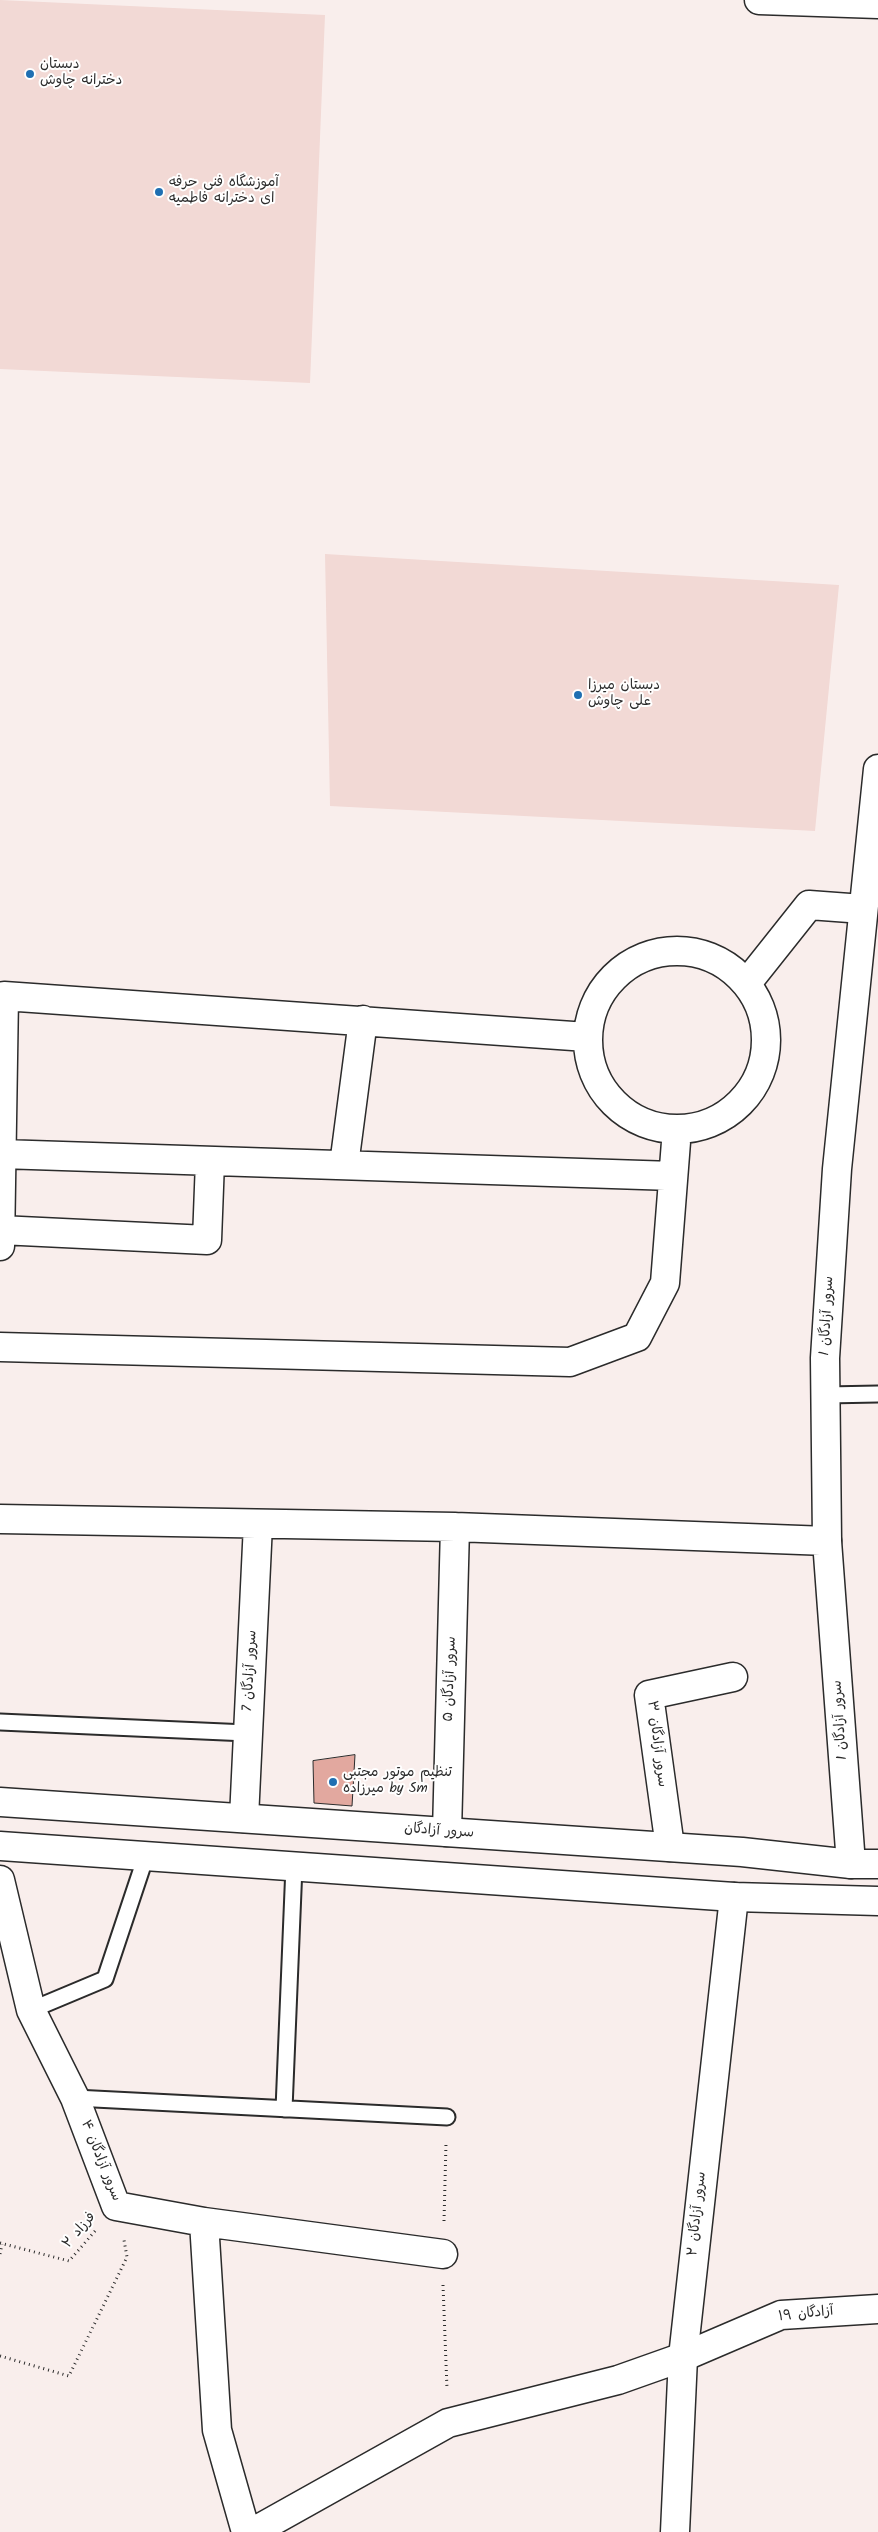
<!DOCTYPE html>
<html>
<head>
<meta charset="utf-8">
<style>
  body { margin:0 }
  canvas { display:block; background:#f9eeec }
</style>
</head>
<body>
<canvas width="878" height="2532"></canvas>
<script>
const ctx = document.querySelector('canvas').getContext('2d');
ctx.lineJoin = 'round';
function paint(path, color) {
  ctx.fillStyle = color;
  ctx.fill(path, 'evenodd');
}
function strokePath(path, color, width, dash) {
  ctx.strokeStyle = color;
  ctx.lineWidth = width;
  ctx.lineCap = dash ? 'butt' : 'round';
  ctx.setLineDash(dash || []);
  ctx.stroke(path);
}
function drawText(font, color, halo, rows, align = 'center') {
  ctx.font = font + ' Kalam,"Playpen Sans Arabic",sans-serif';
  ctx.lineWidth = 4;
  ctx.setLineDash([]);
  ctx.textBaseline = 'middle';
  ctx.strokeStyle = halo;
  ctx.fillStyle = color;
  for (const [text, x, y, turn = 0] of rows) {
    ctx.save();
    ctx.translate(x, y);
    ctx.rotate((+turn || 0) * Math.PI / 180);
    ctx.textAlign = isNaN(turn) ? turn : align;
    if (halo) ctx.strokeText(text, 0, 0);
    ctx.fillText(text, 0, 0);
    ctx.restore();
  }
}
const built = new Path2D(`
  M0,0L325,15L310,383L0,369Z
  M325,554L839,585L815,831L330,806Z`);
const building = new Path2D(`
  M355,1755L352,1806L314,1803L313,1761Z`);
const path = new Path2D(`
  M444,2221L446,2143
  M0,2243L69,2261L96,2230
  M0,2254L2,2244
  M443,2285L447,2389
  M0,2356L69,2376L127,2257L124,2240`);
const service = new Path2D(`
  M826,1395L878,1394
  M0,1722L247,1733
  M31,2010L105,1979L146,1856
  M75,2098L447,2117
  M284,2109L294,1866`);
const minor = new Path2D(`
  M588 1040a89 89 0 1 1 178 0a89 89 0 1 1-178 0Z
  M747,983L809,905L863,909
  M1,1154L673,1176
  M344,1165L363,1020
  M0,1230L207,1240L210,1161
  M0,1246L4,996L587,1037
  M0,1347L570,1362L637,1337L665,1283L677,1129
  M0,1519L455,1527L827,1541L851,1864
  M244,1818L258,1524
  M447,1832L455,1527
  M670,1847L649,1695L733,1677
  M0,1880L31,2010L75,2098L116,2206L204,2222L217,2430L246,2532
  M204,2222L443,2254
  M253,2532L448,2423L618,2380L683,2357L781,2315L878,2309`);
const tertiary = new Path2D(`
  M759,0L878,4
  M827,1541L825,1358L837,1169L878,769
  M675,2532L683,2357L734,1897`);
const secondary = new Path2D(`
  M0,1802L742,1852L851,1864H878
  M0,1846L734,1897L878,1901`);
const markers = [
  [30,74,5,"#1f6fb2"],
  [159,192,5,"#1f6fb2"],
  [578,695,5,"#1f6fb2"],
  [333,1782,5,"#1f6fb2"]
];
const poiNames = [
  ["دبستان",40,66],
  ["دخترانه چاوش",40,82],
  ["آموزشگاه فنی حرفه",169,184],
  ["ای دخترانه فاطمیه",169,200],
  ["دبستان میرزا",588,687],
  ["علی چاوش",588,703],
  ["تنظیم موتور مجتبی",343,1774],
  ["میرزاده by Sm",343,1790]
];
const streetNames = [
  ["سرور آزادگان 1",828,1316,-87],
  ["سرور آزادگان 7",251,1671,-87],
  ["سرور آزادگان ۵",451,1679,-88],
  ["سرور آزادگان 1",841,1720,-94],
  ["سرور آزادگان ۳",656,1744,83],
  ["سرور آزادگان",439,1832,4],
  ["سرور آزادگان ۴",100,2161,68],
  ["سرور آزادگان ۲",698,2214,-84],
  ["فرزاد ۲",80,2231,-49],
  ["آزادگان ۱۹",806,2315,-6]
];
paint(built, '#f2d9d5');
paint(building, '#e2a89f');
strokePath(building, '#2b2b2b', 1);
strokePath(service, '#2b2b2b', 19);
strokePath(minor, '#2b2b2b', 31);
strokePath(tertiary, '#2b2b2b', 31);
strokePath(secondary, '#2b2b2b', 31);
strokePath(path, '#2b2b2b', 3, [1, 4]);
strokePath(service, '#fff', 15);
strokePath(minor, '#fff', 28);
strokePath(tertiary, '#fff', 28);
strokePath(secondary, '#fff', 28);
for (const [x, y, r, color] of markers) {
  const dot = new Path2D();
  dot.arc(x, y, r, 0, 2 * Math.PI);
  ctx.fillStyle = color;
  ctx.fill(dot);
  strokePath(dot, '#fff', 2);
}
drawText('14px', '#2b2b2b', '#fff', poiNames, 'left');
drawText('14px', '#2b2b2b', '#fff', streetNames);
</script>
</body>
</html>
